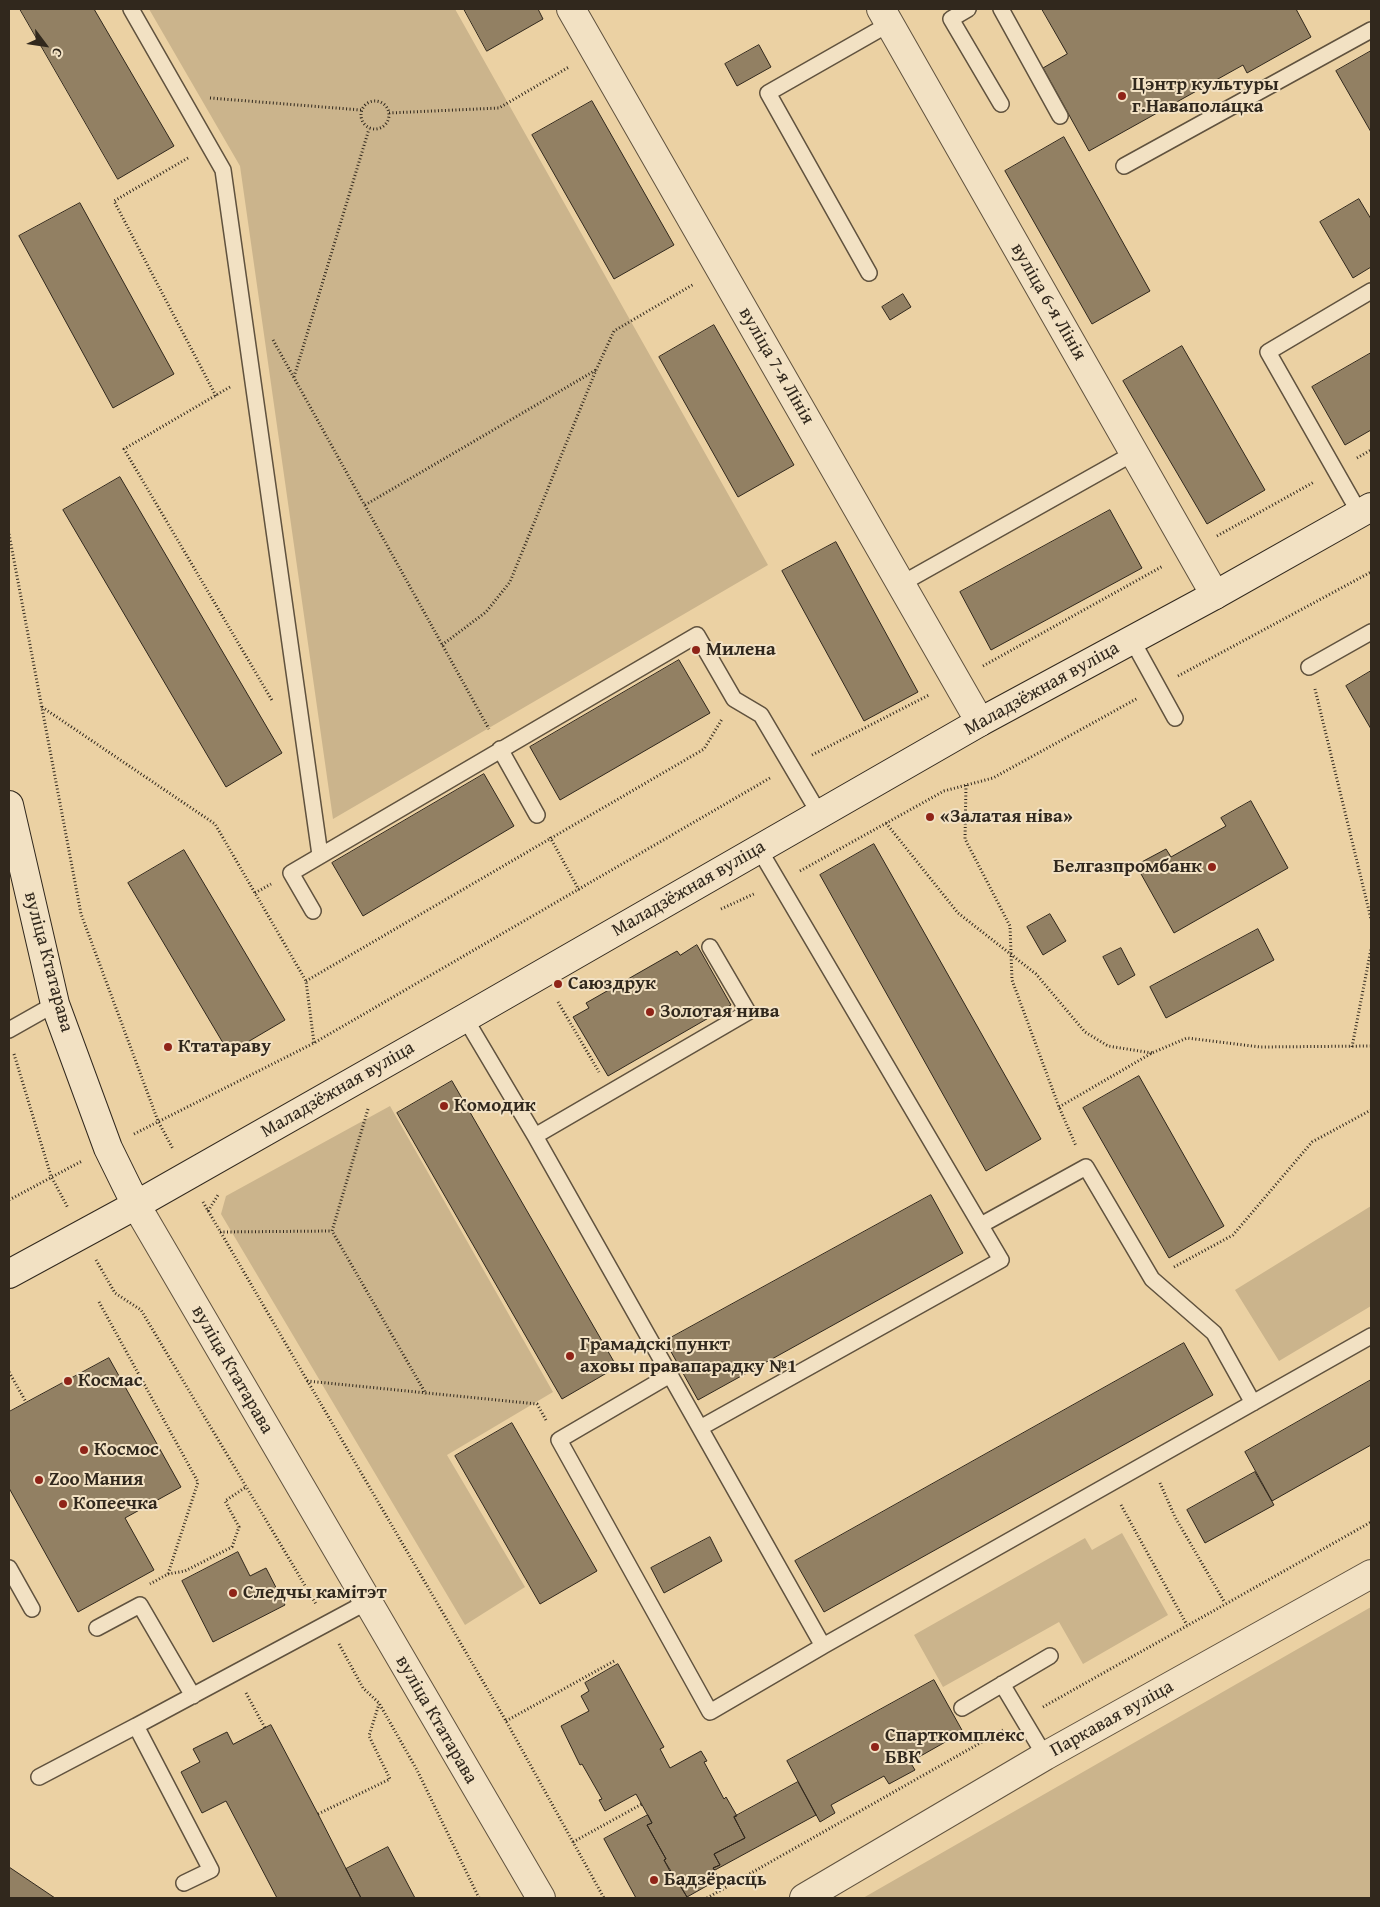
<!DOCTYPE html>
<html>
<head>
<meta charset="utf-8">
<style>
  body { margin:0 }
  #map { position:relative; width:1380px; height:1907px; overflow:hidden; background:#ebd1a3; font-family:"Gentium Book Plus",serif }
  canvas { display:block }
  .frame { position:absolute; inset:0; border:10px solid #31281d; pointer-events:none }
  .north { position:absolute; left:20px; top:20px; width:50px; height:50px; -webkit-text-stroke:4px #f2e1c3; paint-order:stroke; rotate:121deg; font-size:14px; font-weight:700; line-height:20px; text-align:center; color:#31281d }
  .north::after { content:''; display:block; margin:auto; width:18px; height:22px; background:#31281d; clip-path:polygon(50% 0,100% 100%,50% 72%,0 100%) }
</style>
</head>
<body>
<div id="map">
<canvas width="1380" height="1907"></canvas>
<div class="frame"></div>
<div class="north">С</div>
</div>
<script>
const ctx = document.querySelector('canvas').getContext('2d');
ctx.lineJoin = 'round';
function paint(path, color) {
  ctx.fillStyle = color;
  ctx.fill(path, 'evenodd');
}
function strokePath(path, color, width, dash) {
  ctx.strokeStyle = color;
  ctx.lineWidth = width;
  ctx.lineCap = dash ? 'butt' : 'round';
  ctx.setLineDash(dash || []);
  ctx.stroke(path);
}
function drawText(font, color, halo, rows, align = 'center') {
  ctx.font = font + ' "Gentium Book Plus",serif';
  ctx.lineWidth = 4;
  ctx.setLineDash([]);
  ctx.textBaseline = 'middle';
  ctx.strokeStyle = halo;
  ctx.fillStyle = color;
  for (const [text, x, y, turn = 0] of rows) {
    ctx.save();
    ctx.translate(x, y);
    ctx.rotate((+turn || 0) * Math.PI / 180);
    ctx.textAlign = isNaN(turn) ? turn : align;
    if (halo) ctx.strokeText(text, 0, 0);
    ctx.fillText(text, 0, 0);
    ctx.restore();
  }
}
const green = new Path2D(`
  M149,9H455L768,565L333,819L240,166Z
  M390,1106L553,1392L447,1455L525,1587L465,1625L221,1214L226,1196Z
  M1371,1206V1306L1279,1361L1235,1290Z
  M1122,1533L1168,1615L1083,1664L1059,1622L943,1687L914,1635L1085,1538L1092,1550Z
  M1371,1607V1898H863Z`);
const building = new Path2D(`
  M20,9H94L174,146L118,179Z
  M464,9H538L543,19L487,51Z
  M1042,9H1296L1311,37L1247,73L1243,65L1089,151L1043,68L1067,54Z
  M759,45L771,67L737,86L725,64Z
  M1371,51V132L1336,71Z
  M592,101L674,245L614,279L532,135Z
  M1064,137L1150,291L1092,324L1005,171Z
  M1359,199L1371,219V267L1353,278L1320,222Z
  M80,203L174,374L113,408L19,236Z
  M903,294L911,307L890,320L882,307Z
  M714,325L794,465L738,497L659,357Z
  M1182,346L1265,490L1207,524L1123,381Z
  M1371,353V430L1345,445L1312,387Z
  M120,477L282,753L226,787L63,510Z
  M1110,510L1142,568L991,650L960,592Z
  M836,542L918,692L864,721L782,571Z
  M679,660L710,713L560,800L530,747Z
  M1371,671V729L1346,686Z
  M484,774L514,826L363,916L332,863Z
  M1251,801L1288,868L1174,933L1136,865L1166,849L1171,857L1226,826L1221,818Z
  M874,844L1041,1139L986,1171L820,875Z
  M184,850L285,1020L229,1053L128,883Z
  M1050,914L1066,941L1043,955L1027,927Z
  M1258,929L1274,960L1166,1018L1150,987Z
  M697,945L731,1005L608,1076L573,1017L589,1008L586,1003L677,951L680,955Z
  M1121,948L1135,975L1118,985L1103,957Z
  M1139,1076L1224,1226L1169,1258L1083,1108Z
  M452,1081L617,1367L562,1399L397,1113Z
  M931,1195L963,1253L698,1400L665,1341Z
  M1184,1343L1213,1395L824,1612L795,1561Z
  M109,1358L181,1487L125,1518L154,1570L78,1612L9,1488V1412Z
  M1371,1380V1445L1272,1501L1245,1452Z
  M512,1423L597,1571L540,1604L455,1456Z
  M1255,1472L1274,1505L1205,1543L1187,1510Z
  M710,1537L722,1561L664,1593L651,1568Z
  M238,1552L250,1576L266,1568L285,1605L213,1642L182,1581Z
  M618,1664L664,1747L660,1749L670,1768L701,1751L707,1761L704,1762L724,1799L726,1797L737,1816L734,1817L745,1838L714,1854L720,1865L713,1868L719,1879L687,1897L664,1860L666,1859L647,1825L652,1823L636,1794L605,1811L599,1800L602,1799L582,1764L580,1765L561,1726L589,1711L581,1696L589,1691L585,1683Z
  M934,1680L963,1732L910,1762L915,1770L889,1784L884,1776L831,1805L835,1813L820,1822L787,1761Z
  M271,1725L318,1814L361,1898H277L226,1801L202,1813L181,1772L200,1762L193,1749L227,1732L233,1744Z
  M798,1782L816,1815L715,1870L713,1868L720,1865L714,1854L745,1838L734,1817Z
  M648,1815L652,1823L647,1825L666,1859L664,1860L675,1881L677,1880L687,1897L686,1898H636L604,1839Z
  M388,1847L415,1898H361L346,1869Z
  M9,1867L55,1898H9Z`);
const path = new Path2D(`
  M210,98L361,110
  M361 115a14 14 0 1 1 28 0a14 14 0 1 1-28 0Z
  M389,113L499,108L569,67
  M188,158L114,201L216,396
  M273,340L489,729
  M294,377L369,129
  M230,387L124,449L273,702
  M1357,458L1371,450
  M365,505L596,370
  M9,534L81,914L158,1121L173,1149
  M1217,536L1314,482
  M442,645L486,612L510,582L596,370L614,331L694,284
  M983,666L1163,566
  M1178,676L1371,572
  M1315,689L1371,919
  M42,707L215,824L306,981L314,1043
  M812,755L929,695
  M966,785L965,839L1010,926L1012,980L1059,1107L1076,1146
  M886,823L958,913L1036,974L1085,1032L1108,1046L1152,1053
  M550,837L579,890
  M800,871L944,791L993,778L1138,698
  M255,893L271,884
  M721,909L756,893
  M306,981L704,749L722,719
  M558,1002L599,1072
  M1352,1047L1371,949
  M14,1054L51,1176L68,1208
  M1059,1107L1152,1053L1187,1038L1260,1047L1371,1046
  M368,1109L332,1231L426,1394
  M134,1134L314,1043L770,778
  M9,1200L82,1161
  M203,1202L506,1721L604,1898
  M208,1211L218,1195
  M220,1232L332,1231
  M96,1260L115,1293L141,1310L316,1604
  M1174,1267L1233,1235L1312,1142L1371,1110
  M99,1302L198,1482L168,1574L150,1584
  M9,1372L26,1402
  M307,1381L537,1404L546,1420
  M1160,1483L1175,1517L1225,1603
  M1121,1505L1187,1625
  M168,1574L185,1571L232,1547L239,1527L225,1501L246,1487
  M339,1644L363,1688L379,1703L417,1770L479,1898
  M246,1693L265,1728
  M1043,1707L1371,1522
  M506,1721L616,1660
  M318,1814L390,1779L369,1736L379,1704
  M573,1842L642,1804
  M707,1898L1003,1730`);
const lane = new Path2D(`
  M131,9L223,170L320,855
  M968,9L951,19L1001,104
  M1001,9L1060,116
  M1124,166L1371,30
  M869,273L768,93L889,24
  M1360,514L1268,352L1371,291
  M901,584L1134,453
  M1132,640L1175,718
  M1309,667L1371,632
  M500,749L537,815
  M313,911L291,873L697,635L734,699L761,715L820,815
  M465,1018L535,1136L700,1428L1001,1260L759,849
  M9,1030L55,1004
  M535,1136L748,1012L710,947
  M981,1225L1086,1167L1152,1279L1214,1333L1253,1403
  M670,1375L559,1440L710,1712L823,1646
  M700,1428L823,1646L1371,1336
  M9,1568L32,1609
  M97,1628L140,1605L193,1696
  M1002,1684L1045,1756
  M962,1708L1050,1656
  M39,1777L136,1726
  M184,1883L211,1870L136,1726L367,1602`);
const street = new Path2D(`
  M571,9L980,722
  M881,9L1215,595
  M136,1205L541,1898
  M804,1898L1045,1756L1371,1574`);
const secondary = new Path2D(`
  M9,805L55,1004L108,1148L136,1205
  M9,1274L136,1205L465,1018L980,722L1215,595L1371,507`);
const markers = [
  [1122,96,5,"#8f2418"],
  [696,650,5,"#8f2418"],
  [930,817,5,"#8f2418"],
  [1212,867,5,"#8f2418"],
  [558,984,5,"#8f2418"],
  [650,1012,5,"#8f2418"],
  [168,1047,5,"#8f2418"],
  [444,1106,5,"#8f2418"],
  [570,1356,5,"#8f2418"],
  [68,1381,5,"#8f2418"],
  [84,1450,5,"#8f2418"],
  [39,1480,5,"#8f2418"],
  [63,1504,5,"#8f2418"],
  [233,1593,5,"#8f2418"],
  [875,1747,5,"#8f2418"],
  [654,1880,5,"#8f2418"]
];
const poiNames = [
  ["Цэнтр культуры",1132,85],
  ["г.Наваполацка",1132,107],
  ["Милена",706,650],
  ["«Залатая ніва»",940,817],
  ["Белгазпромбанк",1202,867,"right"],
  ["Саюздрук",568,984],
  ["Золотая нива",660,1012],
  ["Ктатараву",178,1047],
  ["Комодик",454,1106],
  ["Грамадскі пункт",580,1345],
  ["аховы правапарадку №1",580,1367],
  ["Космас",78,1381],
  ["Космос",94,1450],
  ["Zoo Мания",49,1480],
  ["Копеечка",73,1504],
  ["Следчы камітэт",243,1593],
  ["Спарткомплекс",885,1736],
  ["БВК",885,1758],
  ["Бадзёрасць",664,1880]
];
const streetNames = [
  ["вуліца 6-я Лінія",1048,302,60],
  ["вуліца 7-я Лінія",776,366,60],
  ["Маладзёжная вуліца",1042,689,-29],
  ["Маладзёжная вуліца",689,889,-30],
  ["вуліца Ктатарава",48,962,75],
  ["Маладзёжная вуліца",338,1090,-30],
  ["вуліца Ктатарава",232,1370,60],
  ["Паркавая вуліца",1112,1719,-29],
  ["вуліца Ктатарава",436,1720,60]
];
paint(green, '#cbb48c');
paint(building, '#928063');
strokePath(building, '#31281d', 1);
strokePath(lane, '#60523e', 18);
strokePath(street, '#60523e', 30);
strokePath(secondary, '#31281d', 30);
strokePath(path, '#31281d', 3, [1, 2.5]);
strokePath(lane, '#f2e1c3', 15);
strokePath(street, '#f2e1c3', 28);
strokePath(secondary, '#f2e1c3', 28);
for (const [x, y, r, color] of markers) {
  const dot = new Path2D();
  dot.arc(x, y, r, 0, 2 * Math.PI);
  ctx.fillStyle = color;
  ctx.fill(dot);
  strokePath(dot, '#f2e1c3', 2);
}
drawText('bold 19px', '#31281d', '#f2e1c3', poiNames, 'left');
drawText('19px', '#31281d', '#f2e1c3', streetNames);
</script>
</body>
</html>
